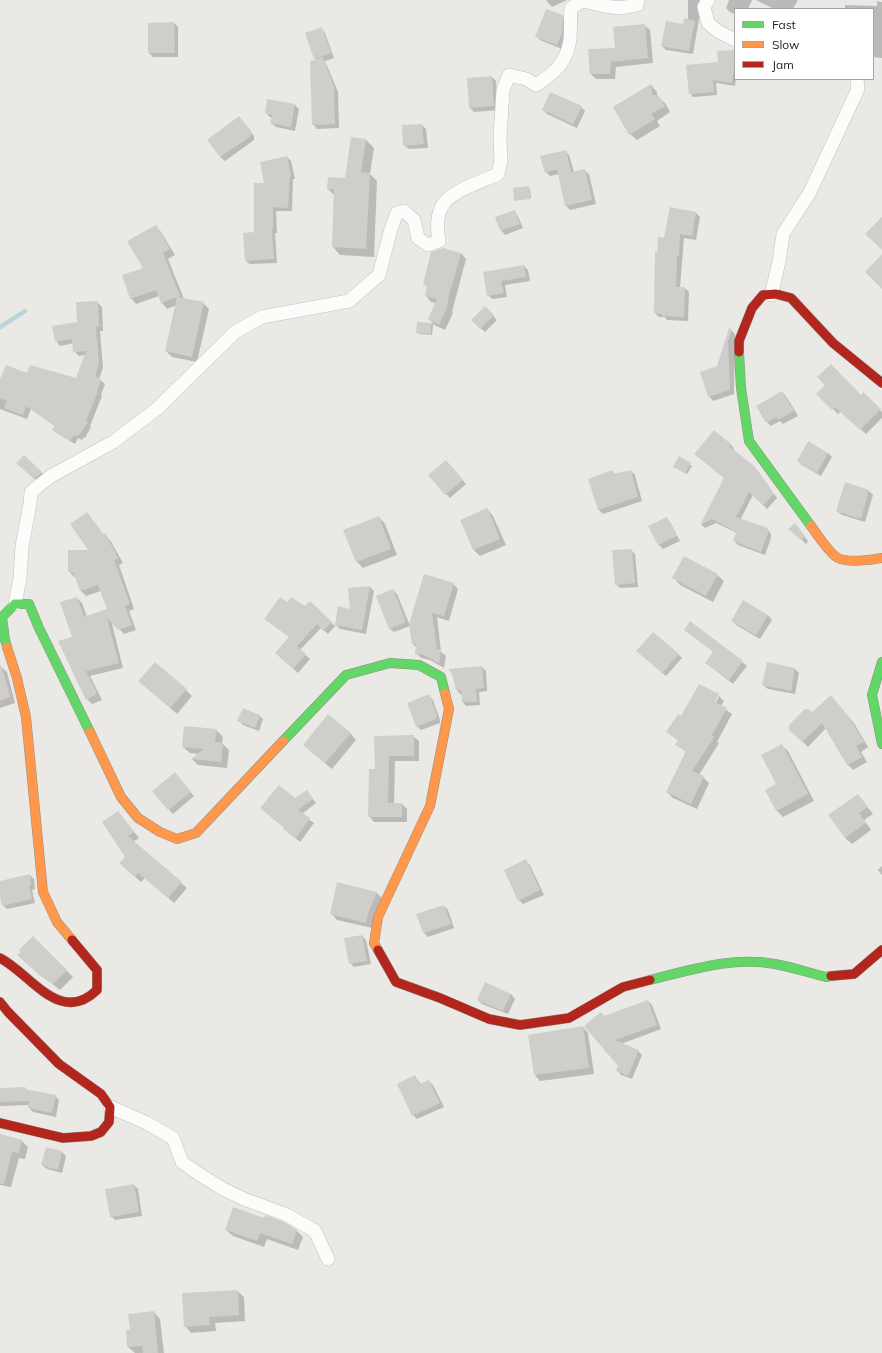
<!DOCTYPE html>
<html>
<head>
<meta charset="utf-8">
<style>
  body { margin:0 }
  #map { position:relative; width:882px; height:1353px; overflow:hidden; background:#ebe9e6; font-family:Mulish,sans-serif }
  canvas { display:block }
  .legend { position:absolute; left:734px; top:8px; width:140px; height:72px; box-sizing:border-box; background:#fff; border:1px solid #a5a5a5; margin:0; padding:5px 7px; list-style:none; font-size:12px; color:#1d1d1d }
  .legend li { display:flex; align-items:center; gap:8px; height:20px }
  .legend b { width:20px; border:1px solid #a5a5a5 }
</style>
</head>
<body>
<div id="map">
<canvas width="882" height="1353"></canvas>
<ul class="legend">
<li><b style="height:5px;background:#63d668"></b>Fast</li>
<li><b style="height:5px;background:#ff974d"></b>Slow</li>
<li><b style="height:5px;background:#b3261e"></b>Jam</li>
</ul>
</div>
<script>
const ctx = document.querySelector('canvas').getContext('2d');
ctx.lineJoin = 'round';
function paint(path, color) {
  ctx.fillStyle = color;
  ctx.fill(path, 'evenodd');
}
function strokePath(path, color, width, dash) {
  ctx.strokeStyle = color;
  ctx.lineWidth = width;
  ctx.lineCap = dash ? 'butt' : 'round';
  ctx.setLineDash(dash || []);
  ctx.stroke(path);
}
const shadow = new Path2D(`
  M546,0H567L552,7Z
  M688,0H700L702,2L693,54L666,50L662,46L688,20Z
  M729,0H752L748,9H735V14L730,12L726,8Z
  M756,0H798L793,9H774Z
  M877,1L882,2V58L873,57V9H845V5L877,6Z
  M562,16L566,20V37L562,49L540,40L536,36Z
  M174,23L178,27V57H153L149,53Z
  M644,25L650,30L653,63L616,67L615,79H596L591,74L616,49Z
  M321,28L325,33L334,58L325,61L338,92L339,128L317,129L313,124L316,60L306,34Z
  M735,51V79H736L735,86L716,83L717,95L693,97L690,93L719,63Z
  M492,77L496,81L498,110L474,112L470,108L468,79Z
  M651,85L657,92V96L665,103L670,112L657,121L660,126L637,140L630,134Z
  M295,105L299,109L295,131L276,127L271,123L272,118L270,117L266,113Z
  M581,107L585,111L577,128L547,114L543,110Z
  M243,122L254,136V140L225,161L220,157Z
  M422,125L426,129L428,148L409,149L404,145Z
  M352,138L366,140L374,148L370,174L377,181L374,257L340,255L333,247L335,196L328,189L346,179Z
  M565,151L569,155L574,172L584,170L589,174L596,204L570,210L566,206L559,174L550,176L546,172Z
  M287,157L291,161L295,179H293L292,211H276L277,233H275L277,263L250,264L246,261L255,233L265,184Z
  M528,187L530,189L531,198L516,200Z
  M670,208L696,213L700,217L696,240L684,238L680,288H685L689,292L688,321L667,320L665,317H659L655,313L658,253L664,239Z
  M514,211L518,216L523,228L505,235L501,230Z
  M156,226L161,232L175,255L168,259L184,299L203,303L209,309L197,362L172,357L166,351L177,305L167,309L162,303L159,296L136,304L131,298L144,269Z
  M461,253L466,259L452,312L453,313L445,330L434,325L429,319L436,303L431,302L426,296L428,287L424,284Z
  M524,266L528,270L530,281L505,285L507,297L492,299L488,295L484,273Z
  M97,302L102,307L103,331H100L103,368L99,379L105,384L101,395L102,396L90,426L91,427L85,438L84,437L82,440L78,438L75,444L58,434L54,430L56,427L31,409L27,419L0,409V382L28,374L77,379L86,355L79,356L74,351V343L60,346L56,341L78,323Z
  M485,307L497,320L485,332L472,320Z
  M418,323L433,324L432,335L419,334L417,333Z
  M731,330L735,334L734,394L713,401L709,396L718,367Z
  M782,392L786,396L798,416L783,424L780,421L771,426L767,422Z
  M863,393L882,412V418L866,434L841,411L838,414L818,394L861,396Z
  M730,444L734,448L733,450L757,470L777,498L767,509L753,495L740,520L767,529L771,534V538L765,555L738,545L734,541L737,533L716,523L705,528L701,524L725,478L700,458Z
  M828,453L832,457L821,476L802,465L798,461Z
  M679,458L692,466L687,474L676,468Z
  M450,465L466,484L450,498L446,494Z
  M22,467L41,472L45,476L39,483Z
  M612,471L615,475L631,471L635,475L642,501L603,514L599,510L589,479Z
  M845,484L869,491L873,495L865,522L842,515L837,511Z
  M487,509L493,516L506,545L480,556L474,550Z
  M87,513L104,535H105L110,540L123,563L119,565L134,609L129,611L136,630L124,634L111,620L123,668L90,676L102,700L92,704L87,699L73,637L77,598L82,603L87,617L108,609L101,591L86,596L81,591L76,577H74L69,571L90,551Z
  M379,517L385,524L397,555L363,568L356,561Z
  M666,518L670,522L680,541L663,549L659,545L650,526Z
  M795,524L808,541L806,544L790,529Z
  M631,550L635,554L638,587L620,588L616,584Z
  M717,575L724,581L713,602L680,585L674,578Z
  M425,576L453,584L458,589L449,621L437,617L441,652L446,656L444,668L430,660L421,658L416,653L417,648L413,644Z
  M370,587L374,591L366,634L340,629L336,625L335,626L339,608L351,610L349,589Z
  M393,590L397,594L410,626L394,632L389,628Z
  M310,602L335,626L328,634L321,628L300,650L310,659L298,673L280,657L290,637L265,619L287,604L305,608Z
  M768,615L772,620L760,639L736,625L732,620Z
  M691,623L747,666L733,684L711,667L714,652Z
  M678,654L682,658L666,676L642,655Z
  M768,664L795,669L799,673L795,694L768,689L763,685Z
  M0,667H1L7,672L15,703L0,708Z
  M482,667L486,671L487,691L479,692L480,705L466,706L463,702L462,694H460L457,690Z
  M700,686L719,696H717L712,706L714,707L719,696L724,701L721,706L732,714L717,742L719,743L699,775L703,777L709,783L697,809L673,798L667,792L686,752L677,744L679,741L667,732L678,715L681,717Z
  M146,687L186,690L192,696L177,714Z
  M428,695L433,700L440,720V723L421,730L417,726Z
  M836,702L854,723L868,747L861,752L867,762L853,770L848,765L826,728L808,747L790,729L812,713Z
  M259,715L263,719L259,731L243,725L239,720Z
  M216,730L223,737L222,743L229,750L227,768L198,765L192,759L199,754L190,753L183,747Z
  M350,733L356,740L332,769L310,751Z
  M413,736L419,741V761H395L394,804H402L407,809V822H374L369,816L376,770L375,737Z
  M781,745L788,751L814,801L783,817L777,811L766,791L778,785Z
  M179,778L194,796L173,814L169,810Z
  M307,791L316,803L302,814L314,823L300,842L284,829L295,799Z
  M858,795L873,814L864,820L871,830L852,844L845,838Z
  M118,812L139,838L133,842L187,888L174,903L145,878L141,882L126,869V857Z
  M526,861L530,865L544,895L523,904L519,900Z
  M882,866V875L878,870Z
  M30,875L34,879L35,889L32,890L35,903L7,909L3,905L0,892V882Z
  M338,883L377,893L383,899L372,928L337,920L331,913Z
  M444,906L448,910L454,928L428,937L424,933Z
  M362,936L366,940L371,964L354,967L350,963Z
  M33,937L73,977L60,990L25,962Z
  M511,994L515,999L508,1014L482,1004L478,1000Z
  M648,1001L652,1005L661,1029L621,1044L638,1051L642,1055L632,1079L621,1075L617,1070L619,1065L604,1017Z
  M583,1027L588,1033L594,1074L540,1081L535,1075Z
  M415,1076L421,1085L429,1081L433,1085L444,1107L417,1119L413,1115Z
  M25,1088L28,1091L55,1096L59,1100L56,1117L33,1112L29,1108V1105L1,1106L0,1105V1089Z
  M0,1135L22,1141L28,1147L25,1159L19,1158L11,1187L0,1185Z
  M62,1152L66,1156L62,1173L47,1169L42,1165Z
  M134,1185L138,1189L142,1216L115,1220L111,1216Z
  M226,1230L297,1231L303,1237L298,1250L267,1239L264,1247L233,1236Z
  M237,1291L244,1297L245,1321L215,1323L216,1331L191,1333L185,1326Z
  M154,1312L160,1319L164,1353H135L128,1347L131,1331Z`);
const stream = new Path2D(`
  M0,327L25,311`);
const building = new Path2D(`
  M546,9L563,15L562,33L557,45L535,37Z
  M684,18L695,21L689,51L661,46L666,21L683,24Z
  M174,22L175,53H148V23Z
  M645,24L648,58L611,62L610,74H590L588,49L615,48L613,27Z
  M322,27L331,53L314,59L305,33Z
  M735,50V63L732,83L713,80L714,92L689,94L686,65L718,62L717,51Z
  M323,57L334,87L335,124L312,125L310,61Z
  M492,76L494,106L469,108L467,78Z
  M651,84L652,95H658L665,106L651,114L655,119L629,135L613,107Z
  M550,92L582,106L573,124L542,110Z
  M267,99L295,104L291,127L270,123L272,115L265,113Z
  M239,116L251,131V136L220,157L207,140Z
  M422,124L424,144L403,146L402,125Z
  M351,137L366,139L361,172L370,173L366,249L332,247L334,189H327L328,177L345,178Z
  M566,150L571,172L585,169L592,200L565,206L557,169L545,173L540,156Z
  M287,156L291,175H290L288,208L273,207V229H272L274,259L245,261L243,233L254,232V183H264L260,162Z
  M529,186L530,199L514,201L513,188Z
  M670,207L696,212L692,236L680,234L679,256H677L676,287H685L684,317L662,316V314L654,313L655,252H657L658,237L664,238Z
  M515,210L520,224L500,231L495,217Z
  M882,217V250L865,234Z
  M156,225L170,249L163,253L180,296L178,297L204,302L192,357L165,351L177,297L161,303L156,290L130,299L122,275L143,268L127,241Z
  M443,248L461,253L452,286H451L447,306H448L439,325L428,319L437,299L425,296L427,285L423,284L431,252Z
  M882,254V289L865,272Z
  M524,265L526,277L501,281L504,293L487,296L483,272Z
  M98,301L99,326L96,327L99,364L95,376L101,379L97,391H98L86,421L88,422L80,434H79L77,437L74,435L70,441L52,430L55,426L26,406L23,415L4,408L7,401L0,398V379L6,365L27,373L30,365L76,378L86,351L73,352L72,339L55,342L52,326L77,322L76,302Z
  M485,306L494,315L480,329L471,320Z
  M417,322L431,323V334L416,333Z
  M729,328L732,329L728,341L730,390L708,397L700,372L717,366Z
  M831,364L861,395L863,392L881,409L860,430L835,407L832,410L816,394L825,385L817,377Z
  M782,391L794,411L778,420L776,417L766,423L756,406Z
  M714,430L731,444L729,446L753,465L774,494L763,505L749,492L736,517L768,528V533L761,552L733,541L736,532L712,519L700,525L724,478L694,454Z
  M808,441L828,453L817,473L797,461Z
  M24,455L42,472L34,479L16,463Z
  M679,456L691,463L685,473L673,467Z
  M446,460L463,480L445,495L428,475Z
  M612,470L613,474L631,470L638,497L598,510L588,479Z
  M845,482L869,490L861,519L836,511Z
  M487,508L500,539L473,550L460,520Z
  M87,512L103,534L105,533L118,558L114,560L130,604L125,606L132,625L118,630L107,618L119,663L86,671L97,694L86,700L58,641L72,637L60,602L77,597L84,617L107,609L98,585L80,591L73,572H68V550H88L70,524Z
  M379,516L391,549L356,562L343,530Z
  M667,517L677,536L658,545L648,526Z
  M795,523L805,536L801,540L788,529Z
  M632,549L635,583L615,585L612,550Z
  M684,556L718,574L706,596L672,578Z
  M424,574L454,583L444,616L432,613L437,649L441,650L439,663L424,655L415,654L416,644L412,645L409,624Z
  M370,586L362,630L335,625L338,606L350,609L348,588Z
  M393,589L406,622L389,629L376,596Z
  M280,597L287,602L291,597L305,606L310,601L332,622L323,631L317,624L297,646L306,654L293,669L275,653L289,637L264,619Z
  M743,600L768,615L756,635L731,621Z
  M690,621L743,661L729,680L705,663L713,652L684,630Z
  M653,632L679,654L662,673L636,651Z
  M155,662L187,689L170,708L138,681Z
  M767,662L795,668L791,691L762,685Z
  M0,664L6,681L10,697L0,701Z
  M482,666L484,688L476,689L477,702H462L461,690H456L452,674L448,669Z
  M699,684L719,694L715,702L727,708L712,735L714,737L692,771L704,776L691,804L666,792L686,751L675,745L678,740L666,732L678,714L681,716Z
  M429,694L437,715L436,719L416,727L407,703Z
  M831,695L849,717L864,742L856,746L862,757L847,765L822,723L802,742L789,730V725L805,709H809L812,712Z
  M243,708L260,715L255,728L237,721Z
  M328,714L351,733L325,763L303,745Z
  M184,726L217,729L215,742L223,743L221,762L191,759L204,749L182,747Z
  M414,735V756H389L388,803H402V817H368L369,769H375L374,736Z
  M782,744L808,794L776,811L765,790L776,784L761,755Z
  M175,772L191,792L168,810L152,791Z
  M279,785L295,798L307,790L313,799L298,810L310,818L296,838L283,829L284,828L260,808Z
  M858,794L868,807L859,813L866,823L845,838L828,815Z
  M118,811L134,832L128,836L182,882L168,898L138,873L135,877L119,863L125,857L102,822Z
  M526,859L540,890L518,901L504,870Z
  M30,874L31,885L29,886L32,899L2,906L0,896V881Z
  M337,882L377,892L368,913L366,923L330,914Z
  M444,905L451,924L423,933L416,914Z
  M362,935L367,961L349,964L344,938Z
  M33,936L67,970L53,984L43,978L17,955L21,952L19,950Z
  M485,982L511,994L503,1011L477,1000Z
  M648,1000L657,1025L615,1040L639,1050L628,1076L616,1071L618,1066L584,1026L601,1012L604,1016Z
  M583,1026L589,1068L534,1075L528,1035Z
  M415,1075L419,1084L429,1080L440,1103L412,1116L397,1084Z
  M25,1087V1089L56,1095L52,1113L28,1108L29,1101L0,1102V1088Z
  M0,1134L22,1140L19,1153L12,1152L4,1184H0Z
  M46,1147L62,1151L58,1170L41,1165Z
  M134,1184L139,1212L110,1217L105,1189Z
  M233,1207L264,1218L265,1215L284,1222L297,1230L292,1244L260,1233L257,1241L225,1230Z
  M238,1290L239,1315L209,1317L210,1325L184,1327L182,1293Z
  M154,1311L158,1353H143L142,1346L127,1347L126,1330H130L128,1314Z`);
const street = new Path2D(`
  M708,0L704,7L708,23L719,32L735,40
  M771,295L779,262L783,234L810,192L858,89L857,79
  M15,604L20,578L22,546L30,504L31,492L51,476L113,442L158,408L235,332L262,317L349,301L379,275L391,229L397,213L404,211L414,220L418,238L428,245L439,241C437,230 436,219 441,208C447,192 483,181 498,174L501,161L500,137L503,90L509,75L526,79L536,85C555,72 567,63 570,39C571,29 570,19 571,8L583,1L604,6L620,8L637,5L638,0
  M110,1107L147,1123L173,1138L182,1162L199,1174L223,1189L244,1199L287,1215L315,1231L328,1259`);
const fast = new Path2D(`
  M739,352L741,388L749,441L811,526
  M7,647L5,640L2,617L15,604H29L39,628L90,732
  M882,662L872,695L882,744
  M283,741L346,675L390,663L419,665L441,677L445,693
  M650,980C691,970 733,956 775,964C792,967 809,973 826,977L831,976`);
const slow = new Path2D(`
  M811,526C817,534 829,553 838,558C847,563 872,560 882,558
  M7,647L17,678L26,717L43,892L57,922L72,940
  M90,732L121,797L138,818L160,832L177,839L196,833L283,741
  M378,950L374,943L378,917L430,806L449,709L445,693`);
const jam = new Path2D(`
  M739,352V341L752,308L763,295L776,294L791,298L833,343L882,383
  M378,950L396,982L440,998L489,1019L520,1025L569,1018L623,987L650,980
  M0,958C31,974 60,1026 97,990V970L72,940
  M831,976L854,974L882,950
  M0,1002L8,1012L59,1064L101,1094L110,1107L109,1122L101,1132L91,1136L63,1138L0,1123`);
paint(shadow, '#0003');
strokePath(stream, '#bcd4db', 4.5);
paint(building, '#d0cecb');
strokePath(street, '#c1c0be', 14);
strokePath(fast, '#919280', 10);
strokePath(slow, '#919280', 10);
strokePath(jam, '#919280', 10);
strokePath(street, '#fcfcfb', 13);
strokePath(fast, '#63d668', 9);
strokePath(slow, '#ff974d', 9);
strokePath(jam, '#b3261e', 9);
</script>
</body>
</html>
